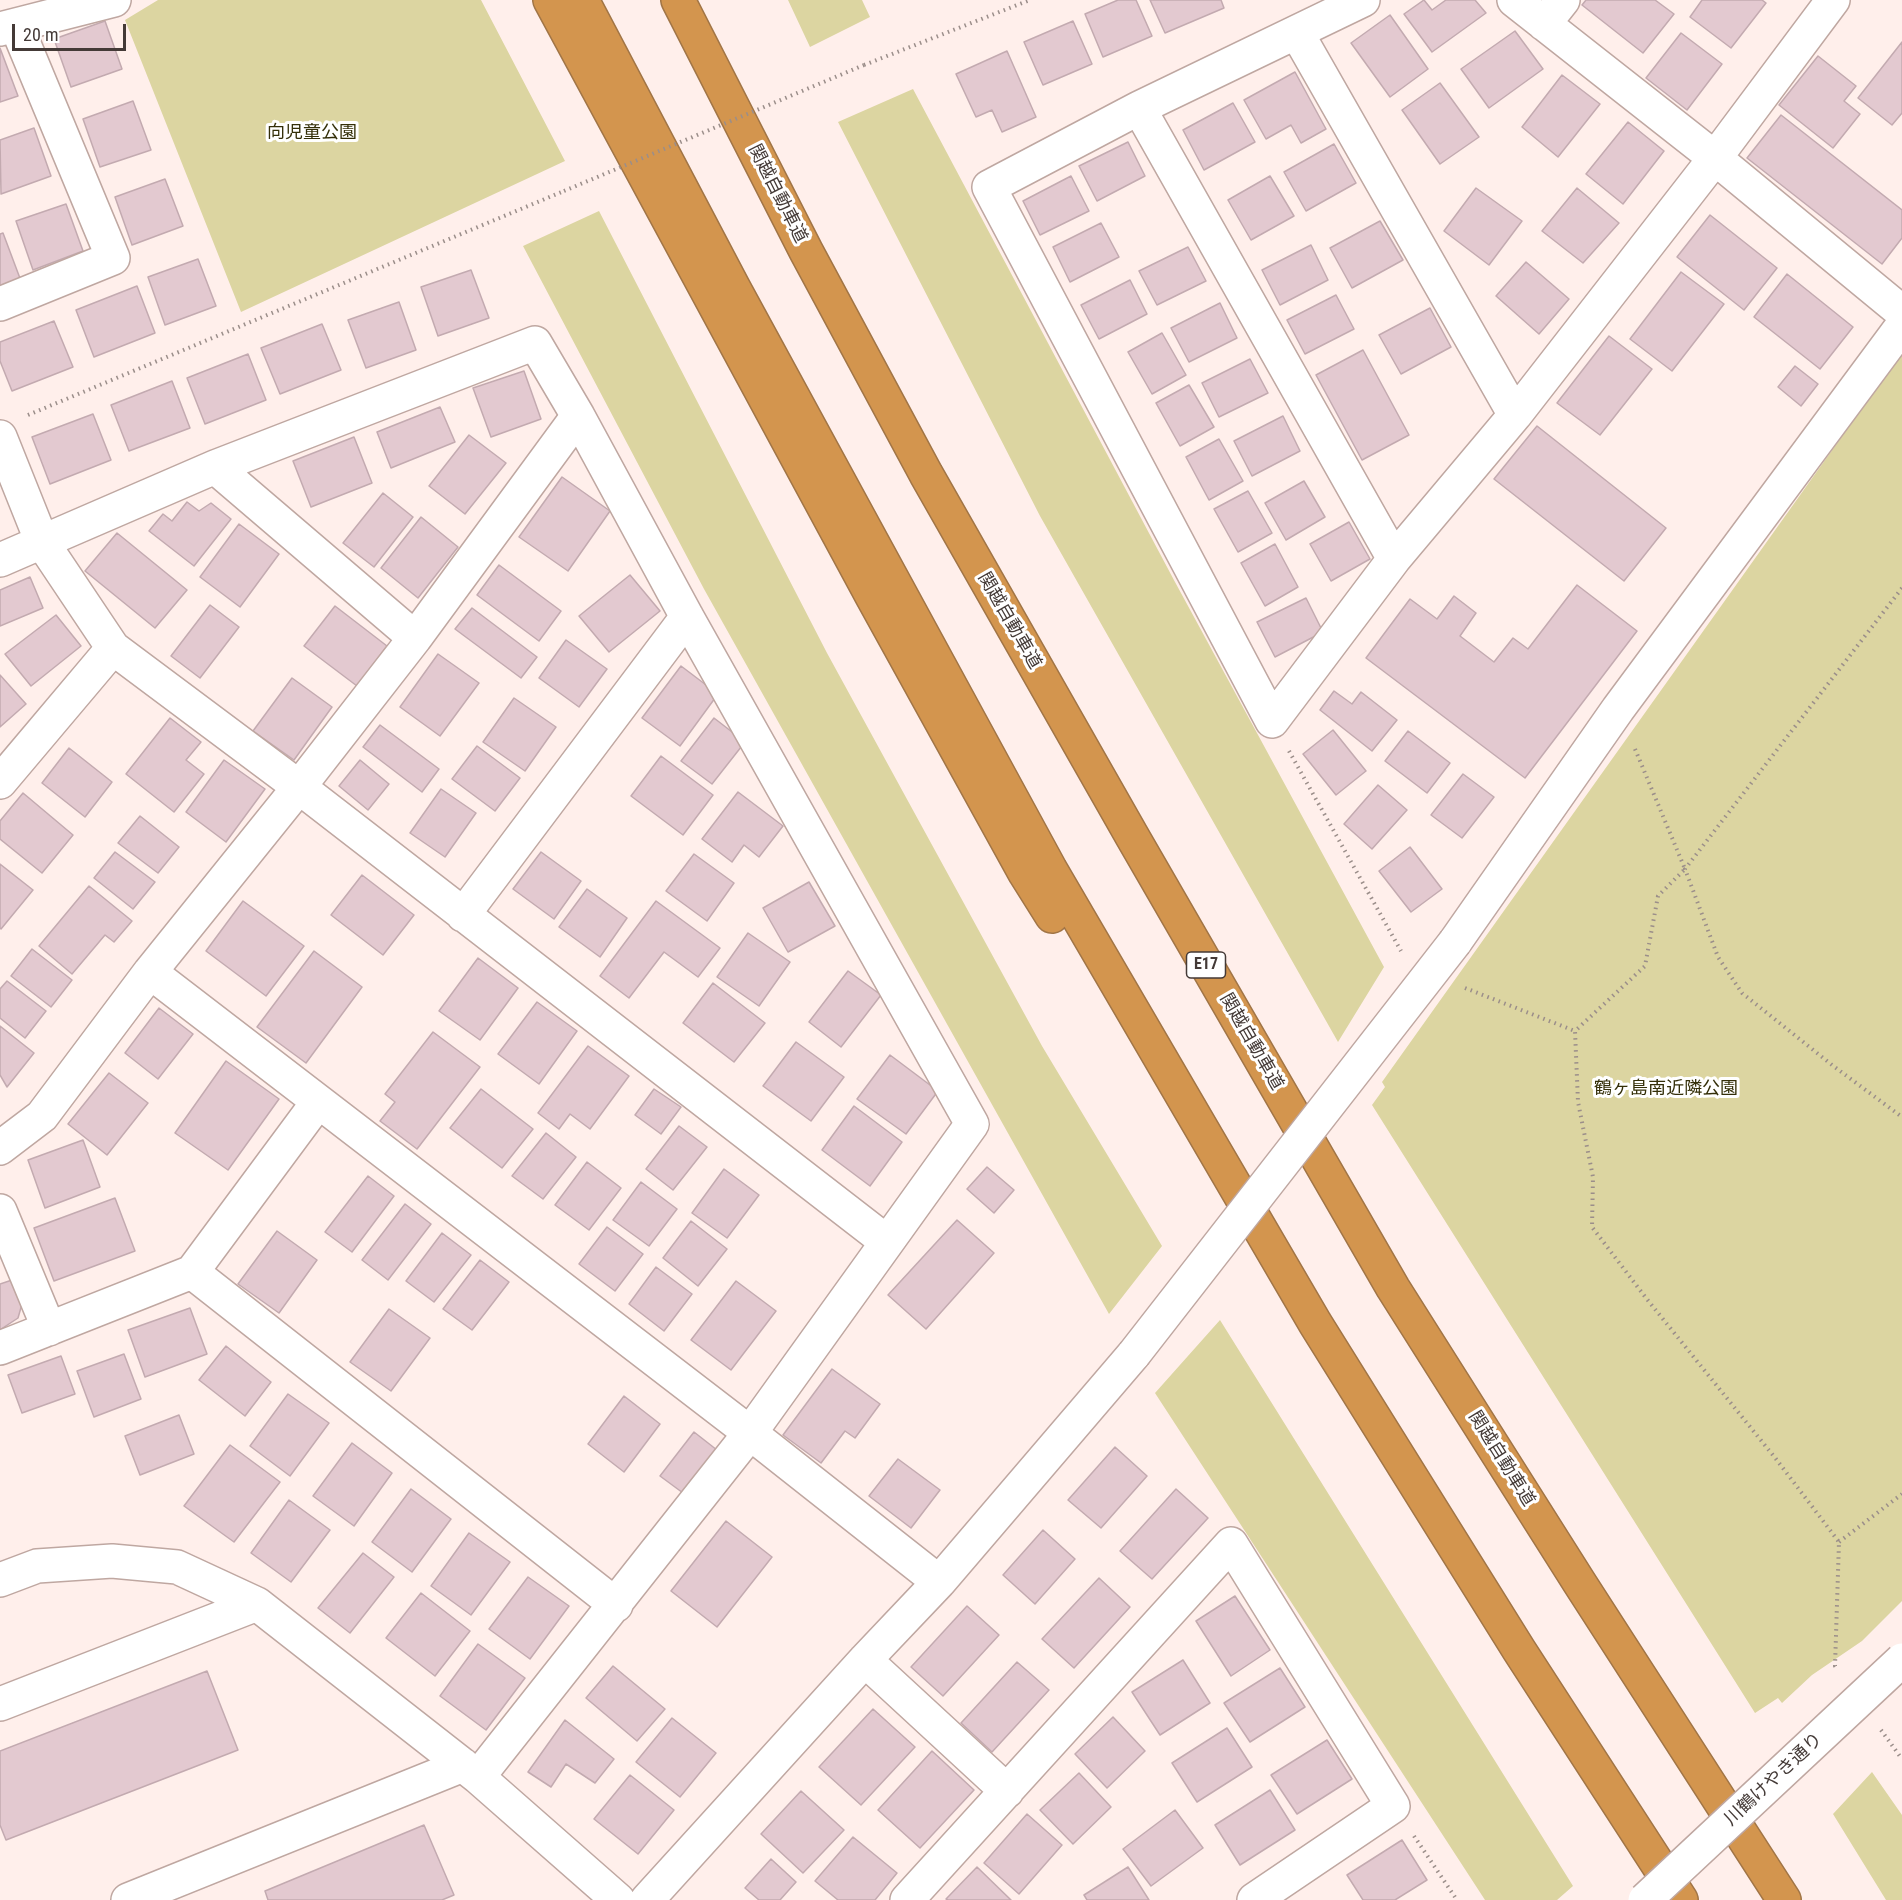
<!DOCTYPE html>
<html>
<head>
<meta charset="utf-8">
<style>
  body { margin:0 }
  #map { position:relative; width:1902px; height:1900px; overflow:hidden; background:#ffefeb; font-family:"Roboto Condensed",sans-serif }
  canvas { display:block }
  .scale { position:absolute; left:12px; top:24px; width:114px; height:27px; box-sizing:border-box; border:3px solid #443a37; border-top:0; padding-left:8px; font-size:18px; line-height:21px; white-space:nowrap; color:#443a37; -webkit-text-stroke:4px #fff; paint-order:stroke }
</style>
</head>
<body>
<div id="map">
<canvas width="1902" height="1900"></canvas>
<div class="scale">20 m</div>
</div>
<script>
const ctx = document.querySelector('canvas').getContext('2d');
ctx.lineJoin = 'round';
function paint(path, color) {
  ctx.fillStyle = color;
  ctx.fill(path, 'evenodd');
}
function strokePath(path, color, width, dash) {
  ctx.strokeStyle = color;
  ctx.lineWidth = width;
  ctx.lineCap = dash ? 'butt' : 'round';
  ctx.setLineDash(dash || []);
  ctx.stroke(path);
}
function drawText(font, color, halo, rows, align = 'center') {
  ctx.font = font + ' "Roboto Condensed","Noto Sans JP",sans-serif';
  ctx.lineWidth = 6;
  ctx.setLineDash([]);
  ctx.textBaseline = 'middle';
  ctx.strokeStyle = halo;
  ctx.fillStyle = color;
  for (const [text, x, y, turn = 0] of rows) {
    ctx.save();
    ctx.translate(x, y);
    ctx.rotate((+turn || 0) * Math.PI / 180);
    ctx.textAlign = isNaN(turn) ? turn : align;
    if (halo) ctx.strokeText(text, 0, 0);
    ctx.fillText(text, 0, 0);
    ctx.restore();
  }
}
const green = new Path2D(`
  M158,0H481L565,161L241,312L125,20Z
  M788,0H862L870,17L810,47Z
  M913,89L1175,582L1384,967L1338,1042L1040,516L838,122Z
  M599,211L827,653L1042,1046L1162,1246L1109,1314L704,589L523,246Z
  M1902,352V1601L1862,1641L1812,1675L1782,1703L1778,1698L1755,1713L1372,1105L1385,1087L1382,1082Z
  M1220,1320L1573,1886L1557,1900H1485L1155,1393Z
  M1872,1772L1902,1815V1900H1886L1833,1814Z`);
const building = new Path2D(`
  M1118,0H1136L1152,36L1103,57L1085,14Z
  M1150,0H1221L1224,8L1165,33Z
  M1424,0L1432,10L1446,0H1475L1486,13L1432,52L1404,14Z
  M1586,0H1655L1674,14L1643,53L1582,5Z
  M1702,0H1762L1766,3L1731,48L1690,17Z
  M1390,15L1428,69L1390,97L1351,43Z
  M105,21L122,69L71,87L54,39Z
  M1073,21L1092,64L1043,85L1024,42Z
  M1515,31L1543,69L1489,108L1461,69Z
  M1681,33L1722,64L1687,110L1646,78Z
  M1902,42V113L1892,125L1858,98Z
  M0,48L18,96L0,102Z
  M1007,51L1036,117L1002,132L992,110L976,117L956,74Z
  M1818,56L1856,86L1844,101L1860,114L1833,148L1779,105Z
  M1295,72L1326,129L1301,143L1291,125L1266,139L1244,100Z
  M1562,75L1600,104L1558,157L1522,127Z
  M1440,83L1479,137L1440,164L1402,110Z
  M133,101L151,150L100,167L83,119Z
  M1233,103L1255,142L1204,170L1183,130Z
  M1781,115L1902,210V238L1882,264L1747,158Z
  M1628,122L1664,151L1623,204L1586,174Z
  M34,128L51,176L1,194L0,140Z
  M1128,142L1145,176L1097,201L1079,166Z
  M1334,144L1356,183L1306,211L1284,172Z
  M1071,176L1089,211L1040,235L1023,201Z
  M1270,176L1294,216L1251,240L1228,200Z
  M165,179L183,226L132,245L115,197Z
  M1476,188L1522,221L1489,265L1444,231Z
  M1577,188L1619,223L1583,263L1542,231Z
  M66,204L83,251L33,270L16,221Z
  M1710,215L1777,268L1744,310L1677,257Z
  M1380,221L1403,260L1352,288L1330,248Z
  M1101,223L1119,257L1070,282L1053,247Z
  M3,233L21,281L0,288V234Z
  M1311,245L1328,280L1280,305L1262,270Z
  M1188,247L1206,281L1157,305L1139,271Z
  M198,259L216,306L165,325L148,277Z
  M1526,262L1569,299L1539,334L1496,296Z
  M471,270L489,318L438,336L421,287Z
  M1681,272L1724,304L1672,371L1630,339Z
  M1787,274L1853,327L1820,369L1754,317Z
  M1130,280L1147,314L1099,339L1081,305Z
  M137,286L155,333L94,357L76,310Z
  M1336,295L1354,329L1305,354L1287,320Z
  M399,302L416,350L366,368L348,320Z
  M1220,303L1237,338L1189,362L1171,328Z
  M1430,308L1451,347L1401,374L1379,335Z
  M54,321L73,367L12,391L0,361V342Z
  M322,324L341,370L280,394L261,348Z
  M1162,333L1186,375L1152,394L1128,352Z
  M1609,336L1652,369L1600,435L1557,403Z
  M1363,350L1409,435L1362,460L1316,375Z
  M248,354L266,400L205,424L187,378Z
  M1250,359L1268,393L1219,417L1202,383Z
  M1795,366L1818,384L1801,406L1778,387Z
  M524,371L541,419L491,437L473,388Z
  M172,381L190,428L129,451L111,405Z
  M1189,385L1214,427L1180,446L1156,403Z
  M440,407L455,442L391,468L377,432Z
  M93,414L111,460L50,484L32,437Z
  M1283,416L1300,451L1252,476L1234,441Z
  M1537,426L1666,528L1624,581L1494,479Z
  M469,435L506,463L465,514L429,486Z
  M354,437L372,483L311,507L293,461Z
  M1219,439L1243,481L1209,500L1186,457Z
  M562,477L610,511L568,571L519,537Z
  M1304,481L1325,517L1286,540L1265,503Z
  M1248,491L1272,533L1238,552L1214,509Z
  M383,493L413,517L374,567L343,543Z
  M187,502L199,511L211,503L231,519L194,566L149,531L163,514L172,521Z
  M421,517L458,547L418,598L381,568Z
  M1349,522L1370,559L1331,581L1310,544Z
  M239,524L279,554L240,607L200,577Z
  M117,533L187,590L155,628L85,571Z
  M1275,544L1298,587L1265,606L1241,563Z
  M499,565L561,611L539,641L477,595Z
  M630,575L660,611L609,652L579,616Z
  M30,577L43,608L0,626V590Z
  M1577,585L1637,631L1525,778L1366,658L1410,599L1437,619L1454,596L1476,613L1460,636L1494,662L1513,638L1528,649Z
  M1306,598L1323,632L1275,657L1257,622Z
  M210,605L239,627L200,678L171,656Z
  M335,606L387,646L357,686L304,646Z
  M472,608L537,657L521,678L455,629Z
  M56,615L81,646L31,686L5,654Z
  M566,640L607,669L579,707L539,678Z
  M438,654L479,683L440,736L400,707Z
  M681,666L718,694L680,746L642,718Z
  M0,675L26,704L0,727Z
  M292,678L332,707L294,760L253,731Z
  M1334,691L1352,704L1361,692L1397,720L1372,751L1320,710Z
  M514,698L556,727L525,771L483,742Z
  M170,718L201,742L186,760L204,774L174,812L126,774Z
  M714,718L745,742L712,784L681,761Z
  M380,725L439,769L422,792L363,747Z
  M1333,730L1366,771L1336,795L1303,754Z
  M1408,731L1450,763L1427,793L1385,761Z
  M477,746L520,778L495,811L452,779Z
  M69,748L112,782L85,817L42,783Z
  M661,756L713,795L683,835L631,796Z
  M224,760L265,789L226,842L186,812Z
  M360,760L389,784L368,810L339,786Z
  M1463,774L1494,797L1462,838L1431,815Z
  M1378,785L1407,810L1372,849L1344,824Z
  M441,789L476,813L445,857L410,833Z
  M738,792L783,826L759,857L744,845L732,862L702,839Z
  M23,793L73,835L42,873L0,839V821Z
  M140,816L179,847L158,873L118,843Z
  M1410,847L1442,889L1411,912L1379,871Z
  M115,852L155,882L133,909L94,878Z
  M541,852L581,881L554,919L513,889Z
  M694,854L734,883L707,921L666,891Z
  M0,864L33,890L1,929L0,928Z
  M362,875L414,915L383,955L331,915Z
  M809,882L835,926L788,952L763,908Z
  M89,886L132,921L114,942L105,935L72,974L39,946Z
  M587,889L627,918L600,957L559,927Z
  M243,901L304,946L266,996L206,951Z
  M656,901L720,948L698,977L664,952L629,998L600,976Z
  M748,933L790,962L759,1006L717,977Z
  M32,949L72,980L51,1007L11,976Z
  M314,951L362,987L306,1063L257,1027Z
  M478,958L518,988L480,1040L439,1011Z
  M848,971L881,995L841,1047L809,1022Z
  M7,981L46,1011L25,1038L0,1018V989Z
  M713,983L765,1023L734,1062L683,1023Z
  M537,1002L577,1031L539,1084L498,1054Z
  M159,1008L193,1034L158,1079L125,1053Z
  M0,1026L34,1053L7,1087L0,1075Z
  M433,1032L480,1067L417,1149L380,1121L395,1102L385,1094Z
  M796,1042L844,1077L811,1121L763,1086Z
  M588,1046L629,1076L590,1129L570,1114L559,1129L538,1113Z
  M890,1055L938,1091L906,1134L857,1099Z
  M226,1061L279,1099L228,1170L175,1133Z
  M109,1073L148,1103L107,1155L68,1124Z
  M481,1089L533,1129L502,1168L450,1128Z
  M654,1089L681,1107L661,1134L635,1115Z
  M854,1106L902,1142L870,1186L822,1150Z
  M679,1126L707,1147L673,1190L646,1169Z
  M546,1133L576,1157L543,1199L512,1176Z
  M83,1140L100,1187L45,1208L28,1160Z
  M587,1162L621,1188L589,1230L555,1205Z
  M987,1167L1014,1190L994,1213L967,1189Z
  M724,1169L759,1195L727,1238L692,1213Z
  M368,1176L394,1196L352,1252L325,1232Z
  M641,1182L677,1209L649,1246L613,1220Z
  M115,1198L135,1251L54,1281L34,1228Z
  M405,1204L431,1224L388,1280L362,1260Z
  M957,1220L994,1253L926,1329L888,1295Z
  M691,1221L727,1249L698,1286L663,1258Z
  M607,1227L643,1254L615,1291L579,1264Z
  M277,1231L317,1260L279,1313L238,1284Z
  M442,1233L471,1255L434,1302L406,1281Z
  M480,1260L509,1282L472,1330L443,1309Z
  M656,1267L692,1294L664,1331L629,1304Z
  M12,1280L22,1304L18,1318L0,1330V1284Z
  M736,1281L776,1311L731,1370L691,1340Z
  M190,1308L207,1354L145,1377L128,1330Z
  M389,1309L430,1338L391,1391L350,1362Z
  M226,1346L271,1382L245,1416L199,1380Z
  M124,1354L141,1399L94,1417L77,1371Z
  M61,1356L75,1394L22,1413L8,1375Z
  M832,1369L880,1404L855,1438L845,1431L821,1463L783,1435Z
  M288,1394L329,1423L290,1476L250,1446Z
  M624,1396L660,1424L624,1472L588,1444Z
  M179,1415L194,1454L140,1475L125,1436Z
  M694,1432L717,1450L683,1493L660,1476Z
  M352,1443L392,1473L354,1526L313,1496Z
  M230,1445L280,1482L234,1542L184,1506Z
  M1115,1447L1147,1476L1101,1528L1068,1500Z
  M898,1459L940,1490L911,1528L869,1496Z
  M411,1489L451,1519L412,1572L372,1542Z
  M1176,1489L1208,1518L1152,1579L1120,1551Z
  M289,1500L330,1530L291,1582L251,1553Z
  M726,1521L772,1557L717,1627L671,1591Z
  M1043,1530L1075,1559L1035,1604L1003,1575Z
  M469,1533L510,1562L471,1615L431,1586Z
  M363,1553L394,1577L350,1633L318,1608Z
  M528,1577L569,1606L530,1659L489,1629Z
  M1099,1578L1130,1607L1074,1668L1042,1639Z
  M421,1593L470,1631L435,1676L386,1638Z
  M1235,1596L1270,1650L1231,1676L1196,1621Z
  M967,1606L999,1635L943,1696L911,1667Z
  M478,1644L525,1678L486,1730L440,1696Z
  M1183,1660L1210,1703L1160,1735L1132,1692Z
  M1017,1662L1049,1690L992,1752L961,1723Z
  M613,1666L665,1709L637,1741L586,1698Z
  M1280,1668L1305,1707L1250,1742L1224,1703Z
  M207,1671L238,1750L6,1840L0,1825V1751Z
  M873,1709L915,1747L861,1805L819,1767Z
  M1113,1717L1145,1751L1107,1788L1075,1754Z
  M672,1718L716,1753L680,1797L636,1762Z
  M565,1720L614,1759L595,1783L566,1764L551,1787L528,1772Z
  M1227,1728L1252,1767L1197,1802L1172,1763Z
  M1327,1740L1352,1779L1297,1814L1271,1775Z
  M932,1751L974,1790L920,1848L878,1810Z
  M1079,1773L1111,1807L1073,1844L1040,1810Z
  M630,1775L674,1810L638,1854L594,1819Z
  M1270,1790L1295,1830L1240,1865L1215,1825Z
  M801,1791L844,1830L803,1873L761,1834Z
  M1175,1810L1203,1848L1151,1886L1123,1849Z
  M1027,1814L1062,1845L1019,1894L984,1863Z
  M424,1825L454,1895L442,1900H268L265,1891Z
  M853,1837L897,1873L875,1900H838L815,1881Z
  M1402,1840L1427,1880L1395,1900H1363L1347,1875Z
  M771,1859L796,1882L780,1900H759L745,1888Z
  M977,1867L1011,1900H948L946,1899Z
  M1128,1867L1149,1900H1087L1084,1895Z`);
const path = new Path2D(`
  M864,65L1030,0
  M28,415L564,191
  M1902,588L1685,869L1718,957L1742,993L1832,1065L1902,1117
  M1635,749L1685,869L1658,896L1645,966L1575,1031L1578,1102L1593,1177L1592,1227L1646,1298L1776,1459L1839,1542L1835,1666L1838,1670
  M1289,751L1401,951
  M1465,988L1575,1031
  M1839,1542L1902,1494
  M1881,1730L1902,1759
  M1414,1836L1457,1900`);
const minor = new Path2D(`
  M1363,0L1139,108L989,187L1272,721L1394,559L1515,415L1715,158L1833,0
  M1514,0L1715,158L1902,312
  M1544,24L1563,0
  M0,29L114,0
  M1297,33L1515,415
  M1139,108L1394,559
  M0,304L113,258L16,25
  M0,437L42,542L113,648L299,787L887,1242
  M215,467L415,638
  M0,560L215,467L535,343L578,416L687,617L972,1124L750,1433L478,1777
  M0,782L113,648
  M463,915L687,617
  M1455,942L1618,709L1902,326
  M150,972L750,1433L939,1582
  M0,1148L42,1116L150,972L299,787L415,638L578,416
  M0,1211L49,1329
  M192,1272L318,1102
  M0,1348L192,1272L616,1605
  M0,1580L37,1566L112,1561L177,1567L257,1604L478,1777L618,1900
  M865,1660L1007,1791
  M0,1704L257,1604
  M128,1900L463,1765
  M647,1900L865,1660L939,1582L1134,1354
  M907,1900L1231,1544L1393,1806L1254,1900`);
const highway = new Path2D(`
  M550,0L872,596L1025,873L1052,916
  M582,0L733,287L1050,869L1315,1323L1519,1650L1681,1900
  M678,0L806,251L926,474L1132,836L1393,1288L1579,1582L1784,1900`);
const pathBridge = new Path2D(`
  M564,191L864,65`);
const minorBridge = new Path2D(`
  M1134,1354L1455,942
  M1645,1900L1902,1660`);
const shields = [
  [1206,965,39]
];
const shieldNames = [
  ["E17",1206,965]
];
const parkNames = [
  ["向児童公園",312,133],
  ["鶴ヶ島南近隣公園",1666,1089]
];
const streetNames = [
  ["関越自動車道",777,194,63],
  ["関越自動車道",1009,621,60],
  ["関越自動車道",1251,1042,60],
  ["関越自動車道",1501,1459,58],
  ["川鶴けやき通り",1774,1780,-43]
];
paint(green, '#dcd5a1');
paint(building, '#e3c9d0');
strokePath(building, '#c3aab0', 1.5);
strokePath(minor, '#bfa7a1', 36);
strokePath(highway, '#a17546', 36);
strokePath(path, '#9b8e8a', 4, [1.5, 4.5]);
strokePath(minor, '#fff', 33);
strokePath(highway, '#d3954e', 33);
strokePath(minorBridge, '#bfa7a1', 36, []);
strokePath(pathBridge, '#9b8e8a', 4, [1.5, 4.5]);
strokePath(minorBridge, '#fff', 33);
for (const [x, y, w] of shields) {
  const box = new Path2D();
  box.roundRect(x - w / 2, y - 13, w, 26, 4.5);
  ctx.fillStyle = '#fff';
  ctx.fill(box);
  strokePath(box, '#443a37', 1.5);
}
drawText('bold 16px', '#443a37', null, shieldNames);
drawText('18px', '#342f09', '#fff', parkNames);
drawText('18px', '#443a37', '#fff', streetNames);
</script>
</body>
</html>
